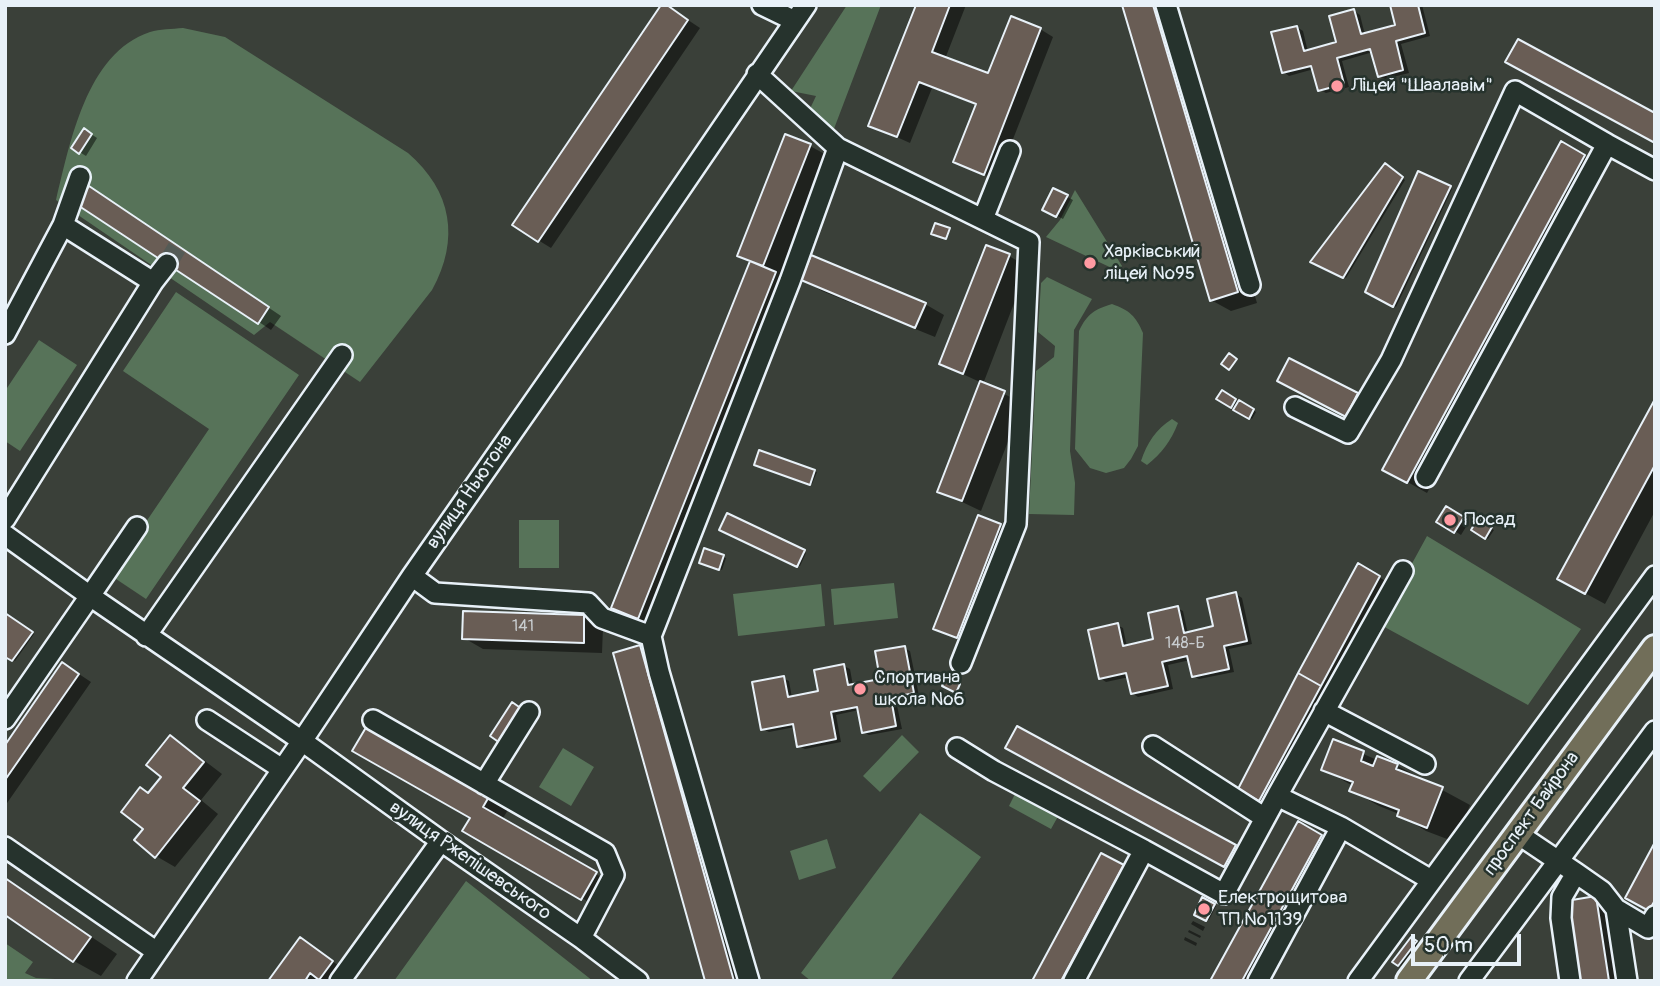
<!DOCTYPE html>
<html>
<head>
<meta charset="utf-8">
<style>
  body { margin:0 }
  #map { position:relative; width:1660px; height:986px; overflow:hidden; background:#3a4039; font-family:Pangolin,sans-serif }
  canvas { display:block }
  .frame { position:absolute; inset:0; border:7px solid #e8f1f8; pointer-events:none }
  .scale { position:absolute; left:1411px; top:934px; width:110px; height:32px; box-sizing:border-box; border:4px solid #e8f1f8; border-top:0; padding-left:9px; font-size:21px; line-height:24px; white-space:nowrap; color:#e8f1f8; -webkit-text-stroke:5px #26332d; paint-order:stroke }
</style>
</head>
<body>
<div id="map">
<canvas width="1660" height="986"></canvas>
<div class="frame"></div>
<div class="scale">50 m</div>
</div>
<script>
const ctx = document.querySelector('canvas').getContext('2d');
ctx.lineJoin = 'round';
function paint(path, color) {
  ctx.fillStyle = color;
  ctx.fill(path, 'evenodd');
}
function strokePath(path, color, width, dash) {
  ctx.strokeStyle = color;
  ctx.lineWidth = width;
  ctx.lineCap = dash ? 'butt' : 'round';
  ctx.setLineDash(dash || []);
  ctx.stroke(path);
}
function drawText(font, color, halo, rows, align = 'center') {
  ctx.font = font + ' Pangolin,sans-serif';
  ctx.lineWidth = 5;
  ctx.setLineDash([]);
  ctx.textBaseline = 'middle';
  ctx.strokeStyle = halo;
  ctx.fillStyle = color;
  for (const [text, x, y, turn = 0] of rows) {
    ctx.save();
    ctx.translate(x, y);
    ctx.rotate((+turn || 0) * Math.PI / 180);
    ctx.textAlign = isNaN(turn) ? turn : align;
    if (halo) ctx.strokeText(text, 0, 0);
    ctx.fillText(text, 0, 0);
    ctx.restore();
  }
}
const green = new Path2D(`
  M847,5H881L832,134L808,113L816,96L791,91Z
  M183,28L225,37L408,153C452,191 460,239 432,290L360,382L270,322L254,335L56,200C70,144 86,53 150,32C160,29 172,29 183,28Z
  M1075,190L1122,266L1118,271L1046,237L1060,220Z
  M1047,277L1092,299L1074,330L1070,451L1075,483L1074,515L1029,514L1036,371L1054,357L1055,346L1038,332L1041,283Z
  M176,292L299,375L146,599L110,575L209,429L123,371Z
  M1112,304C1129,310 1136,316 1143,333L1138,446L1131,459L1124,468L1106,473L1090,468L1075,449L1079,331C1087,314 1095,309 1112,304Z
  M39,340L77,365L20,451L5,441V391Z
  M1172,419L1178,423C1171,441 1162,453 1147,465L1141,461C1147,443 1156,429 1172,419Z
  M519,520H559V568H519Z
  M1427,536L1581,629L1528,705L1379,624Z
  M894,583L898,618L834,625L831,589Z
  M821,584L825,626L738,636L733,594Z
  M902,735L919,752L880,792L863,776Z
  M563,748L594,767L571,806L539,787Z
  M1018,788L1061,811L1051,829L1009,806Z
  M920,813L981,857L890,981H811L801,973Z
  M827,839L836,868L799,880L790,851Z
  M466,881L593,981H394Z
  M5,943L33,962L25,973L36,978L93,981H5Z`);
const shadow = new Path2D(`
  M918,5H966L945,59L989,76L1040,29L1053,37L997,180L955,162L977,105L932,88L910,143L870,125Z
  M1124,5H1168L1257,303L1231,311L1211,300Z
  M1391,5H1422L1430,36L1401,44L1409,73L1385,79L1379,76L1373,52L1342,61L1349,87L1326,93L1320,90L1314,69L1289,76L1284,72L1297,27L1303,31L1308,52L1338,44L1354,11L1360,15L1365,35L1397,26Z
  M676,12L700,28L551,248L538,240Z
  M85,130L97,138L86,156L73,148Z
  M1561,144L1603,167L1427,493L1404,480Z
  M810,146L830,157L658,628L633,618L614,607L751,263L739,256Z
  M1386,165L1405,180L1346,278L1313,262Z
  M1419,174L1452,189L1396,307L1368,291Z
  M1054,190L1073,200L1063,219L1044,209Z
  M102,195L281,316L271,330L259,322Z
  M987,247L1009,256L1028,267L983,384L1023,403L981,511L939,491L982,383L941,364Z
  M803,280L925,304L944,315L935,337L822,291Z
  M1288,386L1357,395L1366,400L1356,421Z
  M1222,392L1256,412L1252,419L1218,399Z
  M1655,402V511L1605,604L1559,579Z
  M758,466L814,471L817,472L812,484Z
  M1446,508L1469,522L1461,535L1439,521Z
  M728,516L806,553L800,566L721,530Z
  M979,517L1020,536L976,648L935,628Z
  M1478,521L1494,530L1488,539L1473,530Z
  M705,550L726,558L722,570L703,564Z
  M1359,566L1398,588L1279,810L1259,799Z
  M1236,594L1242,598L1252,644L1229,649L1234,672L1199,679L1193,676L1190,660L1168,665L1173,689L1138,697L1132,693L1129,677L1106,682L1100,678L1117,625L1123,628L1127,647L1155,640L1177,608L1183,611L1188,634L1215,628Z
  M5,614L34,634L15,661L5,655Z
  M584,616L603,627L602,653L483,649L464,638Z
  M639,647L659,658L750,981H707Z
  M904,648L910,651L919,696L896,701L902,729L869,735L863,732L859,710L836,715L841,742L805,749L799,746L795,727L769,732L763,729L783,678L789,681L792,698L820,693L844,666L850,669L853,686L882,680Z
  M76,672L91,682L5,806V748Z
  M368,727L509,808L502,820L615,885L601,909L465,831L472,818Z
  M170,738L189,749L222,774L201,800L218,814L175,867L156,856L145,828L150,795L164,777Z
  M1334,741L1377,760L1378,758L1398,766L1470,805L1455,842L1426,831L1399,814L1379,806L1351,790L1353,786L1323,769Z
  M1026,759L1235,846L1254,857L1244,876Z
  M1298,824L1340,847L1267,981H1212Z
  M1102,856L1142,878L1086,981H1034Z
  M5,879L117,954L101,976L74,961L5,913Z
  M1551,887L1557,891L1554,895L1548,890Z
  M1596,898L1615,909L1626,981H1580Z
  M1203,900L1216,906L1209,920L1196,914Z
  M1193,921L1205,927L1203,931L1191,924Z
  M1496,927L1503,931L1485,954L1479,949Z
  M1189,930L1201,936L1200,938L1188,932Z
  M1185,937L1197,943L1196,946L1184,940Z
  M300,939L345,970L337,981H270Z
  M1411,939L1418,944L1401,966L1395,962Z`);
const building = new Path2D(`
  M661,5H667L688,20L538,242L512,225Z
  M916,5H950L932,52L988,73L1011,16L1041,28L984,175L953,162L976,104L919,82L897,137L868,126Z
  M1122,5H1153L1238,292L1210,301Z
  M1390,5H1418L1425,33L1396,41L1403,70L1378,77L1370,49L1337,58L1344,84L1318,91L1311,66L1282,73L1271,32L1297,26L1304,51L1336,42L1329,16L1354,9L1361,34L1395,25Z
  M1518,39L1655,113V143L1505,62Z
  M84,128L92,134L79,154L71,148Z
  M785,134L811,144L763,266L737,256Z
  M1561,141L1585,155L1407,483L1382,470Z
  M1385,163L1403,177L1343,278L1310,262Z
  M1418,171L1451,186L1393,307L1365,292Z
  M89,186L269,307L258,324L76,204Z
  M1053,188L1068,195L1056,217L1042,210Z
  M935,223L950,228L946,239L931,234Z
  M986,245L1010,254L963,374L939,364Z
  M811,255L926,303L915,328L801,280Z
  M750,261L776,272L638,619L611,608Z
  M1229,353L1237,359L1229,370L1221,364Z
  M1289,358L1358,393L1346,417L1277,381Z
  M980,381L1005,391L962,501L937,492Z
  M1222,390L1236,399L1231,408L1216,399Z
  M1655,399V465L1585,594L1557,579Z
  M1239,400L1254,409L1249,419L1233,410Z
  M759,450L815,470L810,485L754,465Z
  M1446,506L1464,517L1454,533L1436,522Z
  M727,513L805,550L797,567L719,530Z
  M978,515L1001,524L957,638L933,629Z
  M1478,518L1492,527L1485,539L1471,530Z
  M704,548L724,555L719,570L699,563Z
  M1358,563L1380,576L1321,686L1298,673Z
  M1236,592L1247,641L1224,646L1229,669L1192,677L1187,656L1162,662L1168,686L1131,694L1126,673L1099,679L1088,630L1118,623L1123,646L1153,639L1148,613L1178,606L1184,633L1213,626L1207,599Z
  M463,611L584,615V643L462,639Z
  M5,613L33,632L12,661L5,657Z
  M640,645L703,870L734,981H705L613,653Z
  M905,646L914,693L891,698L896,726L862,733L857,707L831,712L836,739L797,747L793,724L761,730L752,682L784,676L788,697L818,691L814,670L844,664L848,685L880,679L875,651Z
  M62,662L79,674L5,780V745Z
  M1298,673L1321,686L1259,801L1238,789Z
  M946,678L960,684L956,693L942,686Z
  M512,702L522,709L500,743L490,736Z
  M368,724L490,795L483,807L597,872L581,900L462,831L470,818L352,751Z
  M1017,726L1236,845L1224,867L1005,748Z
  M170,735L204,762L183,788L200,801L155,858L134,840L143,829L121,812L140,787L148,793L161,777L146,765Z
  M1333,739L1364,751L1361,761L1373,766L1377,756L1398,764L1396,769L1443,787L1427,828L1397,816L1399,810L1349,791L1353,782L1321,770Z
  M1298,821L1322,835L1317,844L1242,981H1210Z
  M1655,842V900L1649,911L1625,898Z
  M1101,853L1124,865L1061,981H1032Z
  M5,878L91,937L73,962L5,915Z
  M1596,896L1609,981H1578L1566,901Z
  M1202,897L1215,904L1206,921L1194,915Z
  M300,937L333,961L319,980L310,973L305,981H268Z
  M1411,937L1417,941L1398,966L1392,962Z`);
const minorTunnel = new Path2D(`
  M167,264L178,246`);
const minor = new Path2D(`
  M762,5L795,21
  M1166,5L1250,285
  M838,148L1029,242L1016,524L961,663
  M983,219L1010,151
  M63,225L153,282
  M5,334L63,225L80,177
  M1295,407L1348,433L1391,360L1515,91L1607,144
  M1426,477L1607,144L1655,170
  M5,519L153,282L167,264
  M137,527L90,596L302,741L441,841L581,938L638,981
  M5,535L90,596L5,719
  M412,576L435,593L588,603L602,618L651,636L659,672L749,981
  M146,636L342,355
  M651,636L790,281L838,148L757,74
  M1324,711L1425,764
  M207,720L282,769
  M373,720L605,853L614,875L581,938
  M1153,746L1265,818
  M957,748L994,771L1144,850
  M484,784L529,712
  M1277,796L1403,571
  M1341,827L1431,880
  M1518,834L1576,873L1602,891L1616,909L1648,928L1655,916
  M5,847L157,952
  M1616,909L1627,981
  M137,981L302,741L412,576L606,298L806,5
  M340,981L441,841
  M1074,981L1144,850L1224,894L1277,796L1341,827L1258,981
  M1358,981L1655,576
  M1469,981L1655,731
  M1570,981L1561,918L1562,897L1576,873`);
const major = new Path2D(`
  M1409,981L1655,648`);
const markers = [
  [1337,86,7,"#ff9aa2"],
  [1090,263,7,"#ff9aa2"],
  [1450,520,7,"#ff9aa2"],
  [860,689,7,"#ff9aa2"],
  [1204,909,7,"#ff9aa2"]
];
const numberNames = [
  ["141",523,627],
  ["148-Б",1185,644]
];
const poiNames = [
  ["Ліцей \"Шаалавім\"",1351,86],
  ["Харківський",1104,252],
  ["ліцей №95",1104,274],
  ["Посад",1464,520],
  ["Спортивна",874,678],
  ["школа №6",874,700],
  ["Електрощитова",1218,898],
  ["ТП №1139",1218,920]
];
const streetNames = [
  ["вулиця Ньютона",470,492,-55],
  ["проспект Байрона",1532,814,-54],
  ["вулиця Ржепішевського",470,861,35]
];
paint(green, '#577359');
paint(shadow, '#0007');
paint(building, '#695d55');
strokePath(building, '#e8f1f8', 2);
strokePath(minorTunnel, '#545b56', 19, [19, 10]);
strokePath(minor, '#e8f1f8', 24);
strokePath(major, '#e8f1f8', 30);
strokePath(minor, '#26332d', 19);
strokePath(major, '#716e59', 24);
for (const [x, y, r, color] of markers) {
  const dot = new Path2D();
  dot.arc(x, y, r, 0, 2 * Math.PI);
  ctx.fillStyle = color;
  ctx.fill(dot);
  strokePath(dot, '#26332d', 2.5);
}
drawText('16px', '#c8cccf', null, numberNames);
drawText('19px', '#e8f1f8', '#26332d', poiNames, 'left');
drawText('19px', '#e8f1f8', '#26332d', streetNames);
</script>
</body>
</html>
